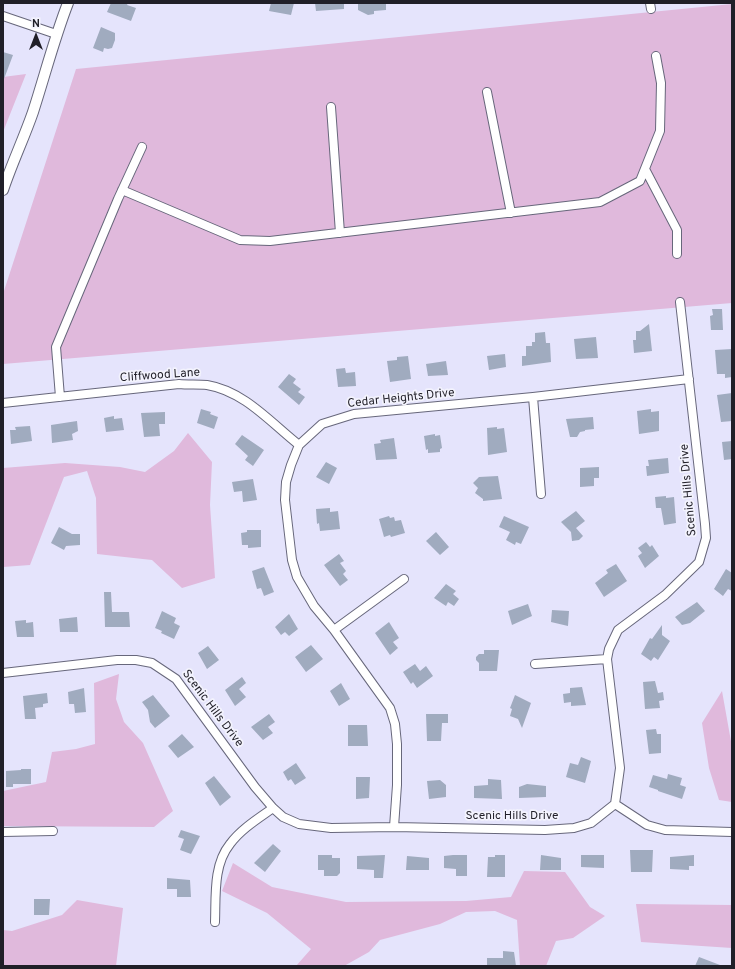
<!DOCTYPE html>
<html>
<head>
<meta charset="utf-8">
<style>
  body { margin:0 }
  #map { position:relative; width:735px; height:969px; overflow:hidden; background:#e5e4fc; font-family:Overpass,sans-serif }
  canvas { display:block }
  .frame { position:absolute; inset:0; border:4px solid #201f28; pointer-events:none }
  .north { position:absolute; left:16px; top:16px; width:40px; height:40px; -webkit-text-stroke:3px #f3f3fd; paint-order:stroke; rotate:0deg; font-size:11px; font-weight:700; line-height:16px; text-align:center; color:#201f28 }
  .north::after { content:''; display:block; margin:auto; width:14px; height:18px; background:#201f28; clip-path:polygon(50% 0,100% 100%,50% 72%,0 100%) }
</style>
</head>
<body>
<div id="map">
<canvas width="735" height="969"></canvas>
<div class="frame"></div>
<div class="north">N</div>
</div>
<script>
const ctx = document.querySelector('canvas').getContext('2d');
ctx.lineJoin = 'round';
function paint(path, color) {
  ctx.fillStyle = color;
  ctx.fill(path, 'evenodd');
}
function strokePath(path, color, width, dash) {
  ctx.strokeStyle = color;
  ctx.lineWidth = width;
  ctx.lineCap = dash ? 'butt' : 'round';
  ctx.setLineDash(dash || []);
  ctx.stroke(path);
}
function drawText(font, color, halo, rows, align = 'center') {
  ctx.font = font + ' Overpass,sans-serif';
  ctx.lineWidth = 3.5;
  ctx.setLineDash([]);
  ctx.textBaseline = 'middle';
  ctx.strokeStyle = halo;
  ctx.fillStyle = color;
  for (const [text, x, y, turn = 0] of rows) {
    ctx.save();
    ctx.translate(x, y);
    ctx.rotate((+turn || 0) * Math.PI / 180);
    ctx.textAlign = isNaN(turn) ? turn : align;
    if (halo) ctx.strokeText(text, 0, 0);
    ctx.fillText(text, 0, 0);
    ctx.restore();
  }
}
const green = new Path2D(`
  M732,4V303L3,364V294L76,69Z
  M26,74L3,132V77Z
  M188,433L212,462L210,505L215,578L182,588L152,560L97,554L96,498L87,471L64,477L30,565L3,567V468L65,463L120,467L145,472L174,451Z
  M119,674L116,699L124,722L143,743L173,811L154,827L3,826V791L46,782L52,752L76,749L95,744L94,683Z
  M722,691L732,747V802L719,800L709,768L702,723Z
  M233,863L272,887L346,902L466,901L511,897L524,871L565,872L590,907L605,916L573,938L556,941L546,966H520L517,920L495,911L466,912L440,924L380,940L369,952L344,966H296L311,949L267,913L222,891Z
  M77,900L123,908L116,966H3V930L12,931L62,915Z
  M636,904L732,905V948L641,942Z`);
const building = new Path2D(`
  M111,3H128L127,5L136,8L131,21L107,12Z
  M271,3H294L291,15L269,11Z
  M315,3H344V9L316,11Z
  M358,3H386V10L374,11V14L368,15L358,10Z
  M101,27L115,33V40L112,48L108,49L104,48L103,52L93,48Z
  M3,52L13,55L4,79H3Z
  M712,309H722L723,330H711L710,316L713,315Z
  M649,324L652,351L634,353L633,340H636V331H640Z
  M545,332L546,343H550L551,362L522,366V356H526V346H532V342H535V333Z
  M596,337L598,358L576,359L574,339Z
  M732,349V377L725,378V374H717L715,350Z
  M505,354L506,367L489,370L487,356Z
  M408,356L411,379L390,382L387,361L397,360V357Z
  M446,361L448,375L428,376L426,364Z
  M345,368L346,373L355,372L356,386L338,387L336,369Z
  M289,374L296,379L293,383L301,389L298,392L305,397L299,405L278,387Z
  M732,393V421L721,422L717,395Z
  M201,409L211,412L210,414L218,417L214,429L197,423Z
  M651,409V412L659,411V431L639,434L637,411Z
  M165,412V424H159L160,436L144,437L141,413Z
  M114,416V419L122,418L124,430L106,432L104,418Z
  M593,417L594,429L585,430V431L580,432L577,437H570L566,419Z
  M77,421L78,431L72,434L73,440L52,443L51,425Z
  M30,426L32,441L11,444L10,430H16L15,427Z
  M497,427V429L504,428L507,452L488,455L487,428Z
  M435,434V436L440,435L442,448L440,449V452L428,453V449L426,450L424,436Z
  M242,435L264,450L253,466L245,460L248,456L235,444Z
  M394,438L397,459L376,460L374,444L381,443L380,440Z
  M732,441V459L724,460L722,442Z
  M668,458L669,473L647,476L646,466H649L648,460Z
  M326,462L337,468L329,484L316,477Z
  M599,467V478H594V486L580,487V468Z
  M498,476L502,499L483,501V499L475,493L478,488L473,483L479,477Z
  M253,479L257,500L243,502L242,491L234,492L232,482Z
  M666,496V498L674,497L676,523L664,525L661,508H656L655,497Z
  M330,508V512L338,511L340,529L320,531L319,523L317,524L316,509Z
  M576,511L585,521L576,528L583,536L579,540L572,541L571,532L561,522Z
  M389,516L390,518L394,517L395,521L401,520L405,533L391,537L390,535L384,537L379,519Z
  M504,516L529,527L521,544L516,542L515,545L506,540L510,532L499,527Z
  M59,527L72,534H80V545L66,546L64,550L51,543Z
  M247,530H261V547L248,548V545H242L241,533L247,532Z
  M436,532L449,547L440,555L426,541Z
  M646,542L650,547L652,545L659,556L645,568L638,556L642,553L638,548Z
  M339,554L344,561L340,563L346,571L343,574L348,580L340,586L324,565Z
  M616,564L627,581L604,597L595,583L608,573L606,570Z
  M264,567L274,592L264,596L261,588L257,589L252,571Z
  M726,569L732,573V591L728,589L723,596L714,589Z
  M446,584L456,591L453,594L459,599L454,606L448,602L446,606L434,598Z
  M104,592H111L112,612H129L130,627H105Z
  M697,602L705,611L690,623L682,625L675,617Z
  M528,604L532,616L512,625L508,611Z
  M552,610L569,611L568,626L551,622Z
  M162,611L176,618L174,623L180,626L174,639L161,633L162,631L155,628Z
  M289,614L298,629L289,636L285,632L281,635L275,627Z
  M77,617L78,632H60L59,619Z
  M26,620V623L33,622L34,637H17L15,621Z
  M389,622L399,638L393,642L398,648L390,655L375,633Z
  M662,625V635L670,641L658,660L654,657L651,661L641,654L650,638L652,639Z
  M311,645L323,659L306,672L295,657Z
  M208,646L219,660L207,669L198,653Z
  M484,650H499L497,671H479V663L476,660V657L479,654H484Z
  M415,664L420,671L426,666L433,676L417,688L413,682L411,684L403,672Z
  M242,677L246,683L239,689L246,697L235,706L225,690Z
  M655,681L658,693L663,692L664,700L659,701L660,708L645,709L643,682Z
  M341,683L350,699L339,706L330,691Z
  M582,687L586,705L571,706V702L564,703L563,694L570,693V688Z
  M84,688L86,712L75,713L74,704H69L68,692Z
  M47,693L48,703L43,704V707L35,708L36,719H25L23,696Z
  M153,695L170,716L155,728L150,722L148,710L142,702Z
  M515,695L531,703L522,728L518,719L510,716L512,709L510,708Z
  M269,714L275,722L268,727L273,733L263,740L251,727Z
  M426,714H448V723H442L441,741H427Z
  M348,725H367L368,746H348Z
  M656,729L657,734H661V753L649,754L646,730Z
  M182,734L194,747L178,758L168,746Z
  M581,757L591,761L585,783L566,777L570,763L578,765Z
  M296,763L306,778L295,785L291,779L288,781L283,772Z
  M21,769H31V784H13V787H6V771L21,770Z
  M668,774L682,778L680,785L686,787L682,799L658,791V790L649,787L653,775L667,779Z
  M214,776L231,797L220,806L205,783Z
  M356,777H370L369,798L356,799Z
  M488,779L501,780L502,799L474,798V786L488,785Z
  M440,780L446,785V797L429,799L427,781Z
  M527,784L546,786V797L519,798V787Z
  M181,830L200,836L191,854L180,850L184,839L178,837Z
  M273,844L281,851L265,872L254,863Z
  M630,850H653L652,872H631Z
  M318,855H332V858H340V873L337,876H324V870H318Z
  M385,855L383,878H374V870L357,869V856Z
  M453,855H467V876H456V869L444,868V856Z
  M495,855H505V877H487L488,857H495Z
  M541,855L561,858V870H540Z
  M581,855H604V868L581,867Z
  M694,855V866H689V870L670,869V857Z
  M407,856L429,858V870H406Z
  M167,878L190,880L191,897H177V889H167Z
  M34,899H50L49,915H34Z
  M503,951L514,952L516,966H487V958H503Z
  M699,957L720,965V966H695Z`);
const minor = new Path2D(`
  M650,3L651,9
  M3,16L56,34
  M487,92L511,213
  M331,107L340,233
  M645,169L677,230V254
  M122,190L240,240L270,241L600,202L640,181L660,131L661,83L656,56
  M60,397L56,347L118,199L142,147
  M533,397L541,494
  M3,403L179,384C188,385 198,384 207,385C244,391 271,423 299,445
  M334,630L404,579
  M535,664L607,659
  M3,673L117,660H136L152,663L176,679L255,787L273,808L283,817L299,824L331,828L394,827L545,830L574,828L591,823L615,804L620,768L607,659L609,649L618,630L665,595L699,562L706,538L705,524L680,302
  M615,804L647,825L665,830L732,832
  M394,827L397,785V744L395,724L390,708L334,630L314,606L297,577L292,560L285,500L286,482L291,465L299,445L322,424L354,414L533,397L689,379
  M3,832L53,831
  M215,922C216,896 213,865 230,844C241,829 259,818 273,808`);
const tertiary = new Path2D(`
  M3,190C12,163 24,138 33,112C45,75 54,39 68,3`);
const streetNames = [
  ["Cliffwood Lane",160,376,-4],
  ["Cedar Heights Drive",401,399,-6],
  ["Scenic Hills Drive",689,490,-95],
  ["Scenic Hills Drive",212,709,53],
  ["Scenic Hills Drive",512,817]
];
paint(green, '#e0b9dc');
paint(building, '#a0abbf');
strokePath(minor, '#67677b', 10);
strokePath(tertiary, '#67677b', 12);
strokePath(minor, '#fff', 8);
strokePath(tertiary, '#fff', 10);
drawText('12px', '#201f28', '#f3f3fd', streetNames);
</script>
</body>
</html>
